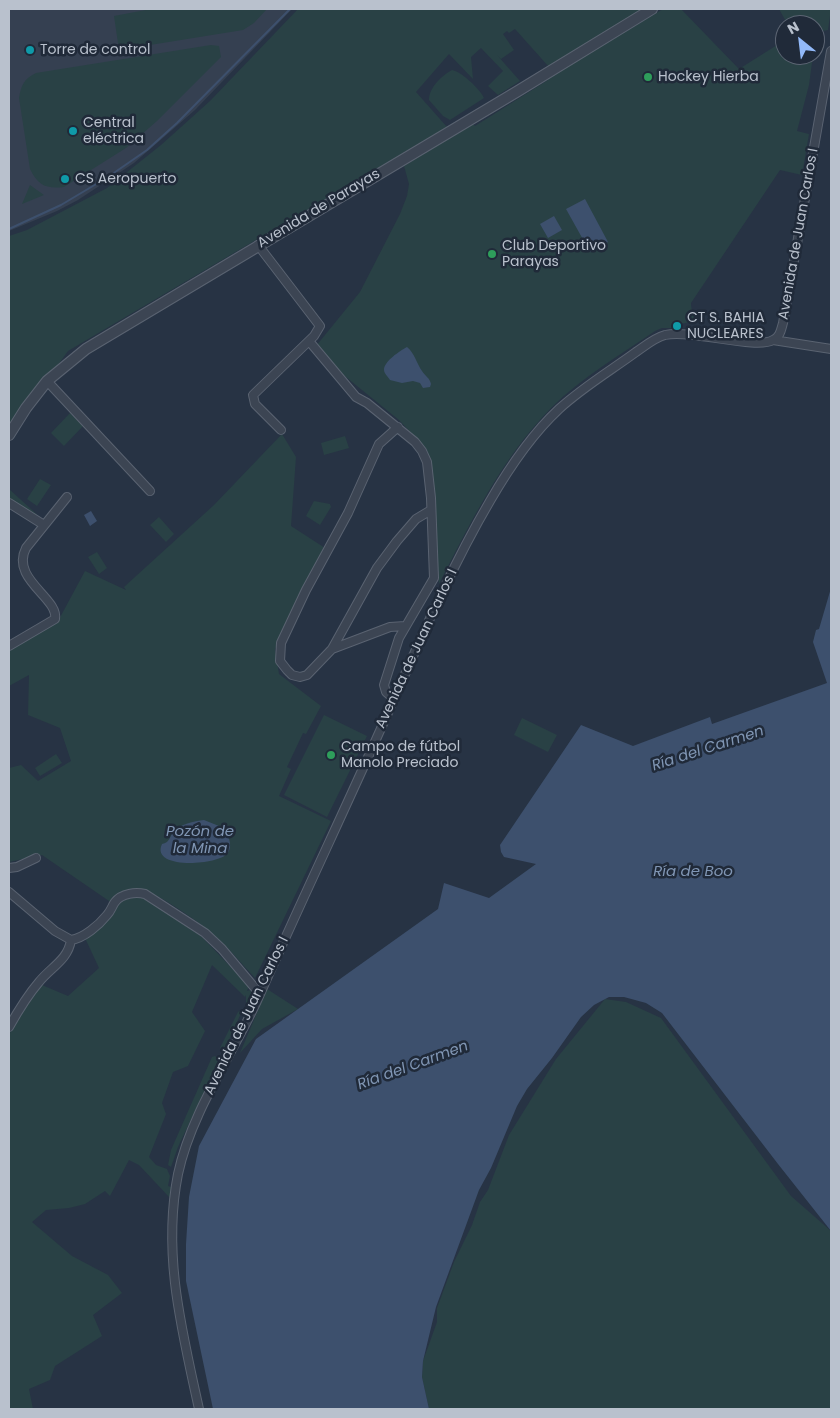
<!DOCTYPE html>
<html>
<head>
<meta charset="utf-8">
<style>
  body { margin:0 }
  #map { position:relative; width:840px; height:1418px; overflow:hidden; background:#273344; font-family:Poppins,sans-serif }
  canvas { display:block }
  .frame { position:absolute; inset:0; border:10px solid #b9c1cd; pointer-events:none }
  .north { position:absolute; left:775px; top:15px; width:50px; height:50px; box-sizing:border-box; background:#202a39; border:1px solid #5d6674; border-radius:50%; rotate:331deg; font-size:14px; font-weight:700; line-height:20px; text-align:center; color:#b9c1cd }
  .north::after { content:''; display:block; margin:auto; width:18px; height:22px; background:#92b9f9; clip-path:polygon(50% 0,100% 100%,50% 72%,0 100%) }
</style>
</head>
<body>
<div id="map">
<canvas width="840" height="1418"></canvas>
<div class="frame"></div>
<div class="north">N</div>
</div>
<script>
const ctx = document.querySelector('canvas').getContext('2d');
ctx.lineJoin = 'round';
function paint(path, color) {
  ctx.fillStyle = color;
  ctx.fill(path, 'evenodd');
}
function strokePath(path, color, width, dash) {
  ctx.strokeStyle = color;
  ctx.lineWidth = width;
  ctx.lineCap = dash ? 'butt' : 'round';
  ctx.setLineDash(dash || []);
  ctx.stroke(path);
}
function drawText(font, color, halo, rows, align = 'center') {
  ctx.font = font + ' Poppins,sans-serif';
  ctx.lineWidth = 5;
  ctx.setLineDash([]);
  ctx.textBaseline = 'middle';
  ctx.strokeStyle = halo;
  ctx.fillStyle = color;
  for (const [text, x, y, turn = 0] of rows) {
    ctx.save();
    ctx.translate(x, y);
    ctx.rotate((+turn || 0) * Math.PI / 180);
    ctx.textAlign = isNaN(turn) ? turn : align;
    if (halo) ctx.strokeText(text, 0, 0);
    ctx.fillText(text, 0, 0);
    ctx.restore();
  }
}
const airport = new Path2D(`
  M9,9H292L195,110L134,163L78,200L57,211L9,231Z`);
const green = new Path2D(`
  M151,9H267L254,23L243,30L119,50L114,16Z
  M298,9H642L549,67L515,29L509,33L507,31L503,34L514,50L501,59L497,55L520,81L498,95L488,86L503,71L481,48L471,57L473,79L449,54L416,92L447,127L68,351L9,433V236L27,230L107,188L161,145L210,101Z
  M663,9H681L739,69L785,40V55H813L809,85L797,131L809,134L802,175L780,170L691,303C691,312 694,315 701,320L675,325V328H662L655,331C620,355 581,378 551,408C501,459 471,522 439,584L433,489L427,450L399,420L341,373L316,346L360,292L400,214L407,196L409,184L404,166L473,124L475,126L548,80V78Z
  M779,9H831L828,30L823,31L820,43L815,45V25H788Z
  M211,45L219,46L221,57L157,121L126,148L64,187C47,189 38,186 30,169L19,98C21,85 24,79 36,73Z
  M452,70C461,71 481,90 484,98L450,120L443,116L429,100C429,88 441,76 452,70Z
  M30,185L44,195L22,204Z
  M70,413L83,426L64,446L51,433Z
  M282,434L296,457L291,526L325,548L275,649L279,674L321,706L306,734L303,733L287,767L291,769L279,796L331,821L255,978C241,963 228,947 212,934C198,921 152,888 134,889C123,890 119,896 112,903L42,855L9,862V768L21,765L38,781L71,761L60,728L28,715L29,675L9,686V647L57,623L85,571L126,590L124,587L214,505Z
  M345,436L349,448L324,455L321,443Z
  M40,479L51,485L37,506L27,499Z
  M9,489L43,520L9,499Z
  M314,501L330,504L331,507L320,525L306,516Z
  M159,517L174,534L166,542L150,525Z
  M97,552L107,568L99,574L88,557Z
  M324,715L367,736L327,817L284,795Z
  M522,718L557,735L548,752L514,735Z
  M56,754L62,763L40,776L35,768Z
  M138,897L148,899L202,937L249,986L247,991L250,990L252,993L246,1005V995L245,997L212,965L192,1012L205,1031L188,1066L173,1072L162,1103L166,1114L149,1157L156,1165L167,1169L170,1176L168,1186L171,1187L170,1198L139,1165L129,1160L110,1196L105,1191L85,1204L69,1208L46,1210L32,1222L72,1256L108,1275L122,1293L93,1315L102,1336L55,1366L50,1380L29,1389L33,1409H9V1035L22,1008L42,985L68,996L99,968L85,938C93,932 101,927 107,920C121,906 115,900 138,897Z
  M267,989L298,1009L262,1029L240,1053Z
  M605,999L626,1002L661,1018L791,1196L831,1231V1409H429L422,1377L423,1361L437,1322V1308L454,1262L472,1225L480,1202L488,1190L509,1135L556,1059Z
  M241,1010L242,1011L223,1053L220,1048L238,1012Z
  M215,1056L219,1060L178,1147L171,1167L168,1165L171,1150L212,1057Z`);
const water = new Path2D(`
  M585,199L608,242L590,252L566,209Z
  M554,216L562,230L548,238L540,224Z
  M407,347C414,352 417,364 422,371C425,376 430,378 431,384L430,387L423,388L420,383L413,381L402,383L390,380C388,377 384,373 384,370C384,361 400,351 407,347Z
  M91,511L97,521L90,526L84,515Z
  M831,588V1231L778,1164L662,1013L646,1003L624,997H609L594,1005L581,1017L552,1058L527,1089L517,1106L491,1168L479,1190L436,1307L423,1361L422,1377L429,1409H213L186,1281V1244L189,1197L199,1146L256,1039L438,909L444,883L489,898L536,864L504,857L501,852L500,845L581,725L633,746L710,717L712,724L827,683L813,642L816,630L819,629Z
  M204,820L219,826L228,835C230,842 232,848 227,854C217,865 150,870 162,844C170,842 169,838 173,832C180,824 194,821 204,820Z`);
const stream = new Path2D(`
  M9,229L61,205L108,177L147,150L177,123L290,9`);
const minor = new Path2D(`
  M258,245L320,326L314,336L253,395L255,404L281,430
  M773,340L831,349
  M309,341L356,397L367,403L415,442L422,451L427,462L431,498L434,578L399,638L384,685L386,692L394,699
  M47,381L150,491
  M398,427L379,444L348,513L306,590L281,643L280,661L287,670L292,675L300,677L307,675L332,649L377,568L397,541L416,519L431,510
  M9,503L44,525
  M9,646L55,619C59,598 10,579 26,548L67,497
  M332,649L390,627L405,626
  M9,868L17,867L36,858
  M9,892L55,931L71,940
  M71,940C84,938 99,925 107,915C111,911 112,906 115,902C122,893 136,892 145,894L205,933L222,949L260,994
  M9,1027C18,1011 27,996 39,982C51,967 68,960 71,940
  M199,1409C182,1331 162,1254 178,1174C191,1113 231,1057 257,1001C302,899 350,799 395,697C424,631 453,564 490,501C509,468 531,435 559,409C583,387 610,371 636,352C645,346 654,338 665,335C691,329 756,350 773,340C780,337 781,330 783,323L831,51`);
const tertiary = new Path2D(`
  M9,435L26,408L47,381L86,349L518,91L652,9`);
const markers = [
  [30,50,5,"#0f9aa8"],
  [648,77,5,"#2e9e5b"],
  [73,131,5,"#0f9aa8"],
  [65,179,5,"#0f9aa8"],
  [492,254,5,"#2e9e5b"],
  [677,326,5,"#0f9aa8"],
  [331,755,5,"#2e9e5b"]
];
const poiNames = [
  ["Torre de control",40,50],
  ["Hockey Hierba",658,77],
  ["Central",83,123],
  ["eléctrica",83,139],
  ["CS Aeropuerto",75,179],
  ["Club Deportivo",502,246],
  ["Parayas",502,262],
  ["CT S. BAHIA",687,318],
  ["NUCLEARES",687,334],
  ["Campo de fútbol",341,747],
  ["Manolo Preciado",341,763]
];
const streetNames = [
  ["Avenida de Parayas",319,209,-31],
  ["Avenida de Juan Carlos I",799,234,-80],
  ["Avenida de Juan Carlos I",417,649,-65],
  ["Avenida de Juan Carlos I",247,1016,-64]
];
const waterNames = [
  ["Ría del Carmen",708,749,-18],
  ["Pozón de",200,832],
  ["la Mina",200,849],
  ["Ría de Boo",693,872],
  ["Ría del Carmen",413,1066,-20]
];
paint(airport, '#354051');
paint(green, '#294145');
paint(water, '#3d506d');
strokePath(stream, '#3d506d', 2);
strokePath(minor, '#5a6371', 10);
strokePath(tertiary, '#5a6371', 12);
strokePath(minor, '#3c4553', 8);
strokePath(tertiary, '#3c4553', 10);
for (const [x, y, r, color] of markers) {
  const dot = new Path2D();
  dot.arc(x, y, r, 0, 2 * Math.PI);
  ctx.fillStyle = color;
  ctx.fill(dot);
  strokePath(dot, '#202a39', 2);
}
drawText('14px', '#b9c1cd', '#202a39', poiNames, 'left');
drawText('14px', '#b9c1cd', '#202a39', streetNames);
drawText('italic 15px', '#8096b4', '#202a39', waterNames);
</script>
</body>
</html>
